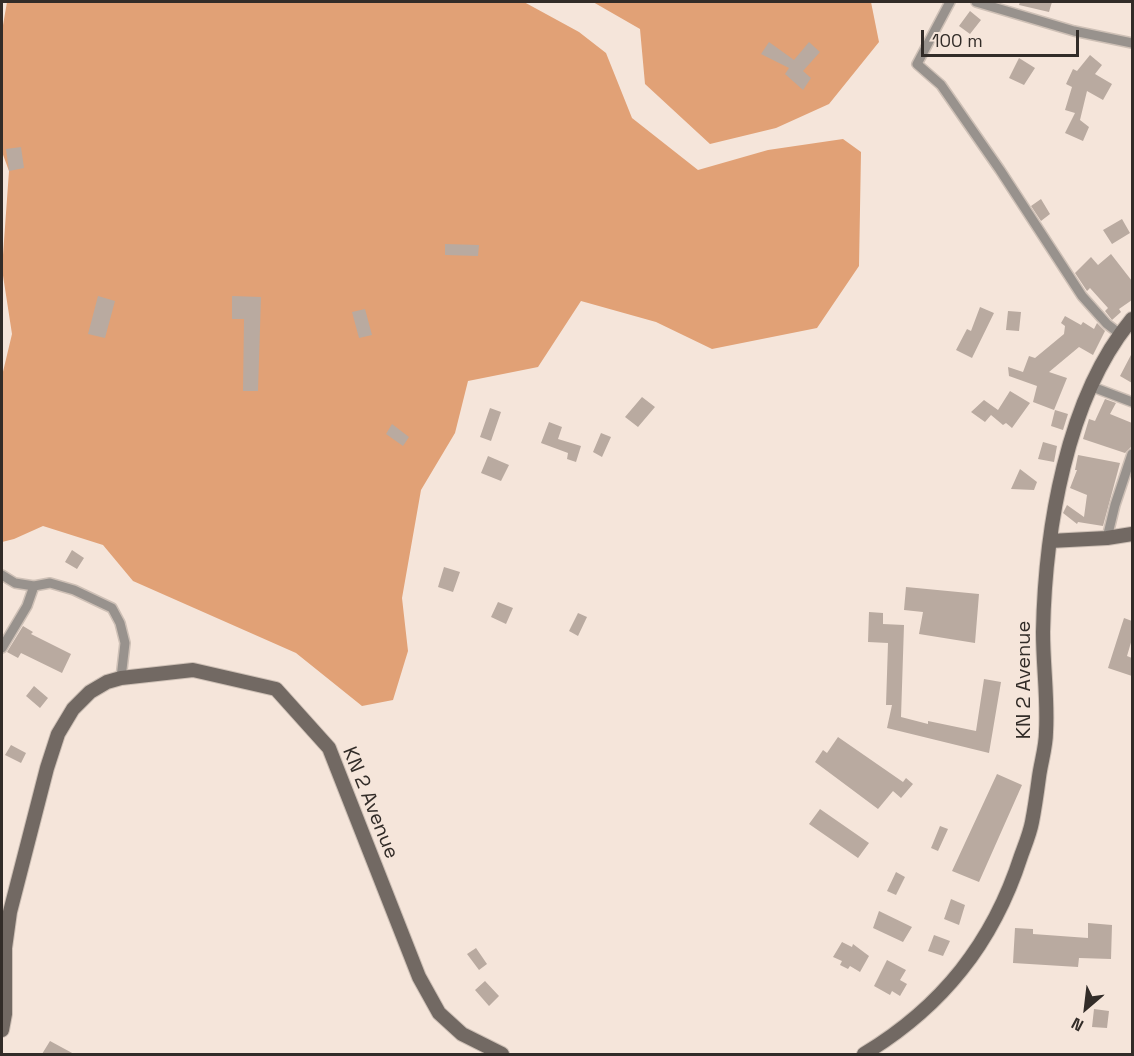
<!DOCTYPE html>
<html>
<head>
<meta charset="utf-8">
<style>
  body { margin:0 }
  #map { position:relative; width:1134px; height:1056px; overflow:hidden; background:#f5e5da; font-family:"Space Grotesk",sans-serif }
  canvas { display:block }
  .frame { position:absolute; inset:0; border:3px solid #322c28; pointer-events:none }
  .north { position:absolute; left:1056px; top:978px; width:60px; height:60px; -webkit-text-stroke:4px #f5e5da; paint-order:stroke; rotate:208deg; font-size:16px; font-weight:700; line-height:24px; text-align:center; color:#322c28 }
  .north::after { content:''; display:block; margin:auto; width:21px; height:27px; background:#322c28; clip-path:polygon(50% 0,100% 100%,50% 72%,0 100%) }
  .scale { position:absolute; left:921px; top:30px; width:158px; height:27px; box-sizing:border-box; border:3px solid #322c28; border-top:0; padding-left:8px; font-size:18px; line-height:21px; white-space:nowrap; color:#322c28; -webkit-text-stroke:4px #f5e5da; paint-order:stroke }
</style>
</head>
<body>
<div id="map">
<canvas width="1134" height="1056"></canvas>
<div class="frame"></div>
<div class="north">N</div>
<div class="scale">100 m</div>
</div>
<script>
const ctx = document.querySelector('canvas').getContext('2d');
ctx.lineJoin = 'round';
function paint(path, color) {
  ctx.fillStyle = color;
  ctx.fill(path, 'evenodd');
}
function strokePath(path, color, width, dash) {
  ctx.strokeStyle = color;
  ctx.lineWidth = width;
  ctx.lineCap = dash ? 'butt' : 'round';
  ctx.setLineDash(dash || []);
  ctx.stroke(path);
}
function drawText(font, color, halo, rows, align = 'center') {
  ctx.font = font + ' "Space Grotesk",sans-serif';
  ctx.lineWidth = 4.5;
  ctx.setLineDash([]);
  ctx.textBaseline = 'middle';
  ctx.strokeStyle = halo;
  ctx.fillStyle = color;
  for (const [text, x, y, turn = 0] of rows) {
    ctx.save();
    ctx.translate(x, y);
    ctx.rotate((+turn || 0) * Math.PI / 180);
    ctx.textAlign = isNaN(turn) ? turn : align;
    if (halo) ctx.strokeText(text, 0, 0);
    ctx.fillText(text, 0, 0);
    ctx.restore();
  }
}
const forest = new Path2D(`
  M7,2H524L579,32L606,53L632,118L698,170L768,150L843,139L861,152L859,266L817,328L712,349L656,322L581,301L538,367L468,381L455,433L421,490L402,598L408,651L393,700L362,706L296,653L133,581L103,545L43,526L14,539L2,542V376L12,334L2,269L9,171L2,152V31Z
  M593,2H871L879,42L829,104L776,128L710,144L645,84L640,29Z`);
const building = new Path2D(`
  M1020,2H1052L1049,12L1019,5Z
  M970,11L981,20L970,34L959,26Z
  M769,42L794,60L809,42L820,52L803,71L811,78L803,90L785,74L789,68L761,54Z
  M1090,55L1102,65L1095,74L1112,84L1103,100L1087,91L1080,120L1089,127L1083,141L1065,133L1075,113L1065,110L1072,87L1066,84L1073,69L1077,71Z
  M1019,58L1035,68L1024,85L1009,78Z
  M21,147L24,168L9,171L6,149Z
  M1041,199L1050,214L1041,221L1031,206Z
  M1122,219L1130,233L1112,244L1103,230Z
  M445,244L479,245L478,256L445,255Z
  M1111,254L1132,281V300L1119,309L1121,312L1112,320L1105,311L1108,308L1090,288L1087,291L1075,273L1091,257L1098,265Z
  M98,296L115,301L105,338L88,334Z
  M232,296L261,297L258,391H243L244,319H232Z
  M980,307L994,313L972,358L956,350L967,329L971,331Z
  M365,309L372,335L359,338L352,312Z
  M1008,311L1021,312L1019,331L1006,330Z
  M1065,316L1081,325L1083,322L1094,329L1097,323L1105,331L1093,355L1079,347L1049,372L1067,378L1054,410L1033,402L1037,386L1009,376L1008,367L1023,372L1029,356L1035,358L1064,334L1065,326L1061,323Z
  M1132,353V383L1120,376Z
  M1010,391L1030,403L1012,428L1006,423L1003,425L991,415L985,422L971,412L984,400L998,410Z
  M642,397L655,407L638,427L625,417Z
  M1105,399L1116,403L1110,414L1132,423V446L1125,453L1083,439L1089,419L1095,421Z
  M490,408L501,412L491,441L480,437Z
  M1055,410L1068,414L1063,430L1051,426Z
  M549,422L562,427L558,439L581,446L576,462L567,459L568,453L541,443Z
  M392,424L409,437L403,446L386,434Z
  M601,433L611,437L602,457L593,452Z
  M1043,442L1057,446L1054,462L1038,459Z
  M1078,455L1120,463L1103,526L1078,522L1077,524L1063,513L1067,505L1084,517L1087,495L1070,488L1077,470H1075Z
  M488,456L509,465L501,481L481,473Z
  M1020,469L1037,482L1034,490L1011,489Z
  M72,550L84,558L77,569L65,562Z
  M444,567L460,572L453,592L438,587Z
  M906,587L979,594L975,643L919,634L923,612L904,610Z
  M498,602L513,608L506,624L491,617Z
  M869,612L883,613V624L904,625L901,717L928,724V721L976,731L984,679L1001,682L989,753L887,728L892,705H886L888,643L868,642Z
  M578,613L587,617L578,636L569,631Z
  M1124,618L1132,621V639L1127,656L1132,658V676L1108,668Z
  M23,626L33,632L31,634L71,654L62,673L21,653L18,658L7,652Z
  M34,686L48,698L40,708L26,696Z
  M838,737L903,782L906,778L913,784L901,798L893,791L878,809L815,762L823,750L827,753Z
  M11,745L26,753L21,763L5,755Z
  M997,774L1022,785L979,882L952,871Z
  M820,809L869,843L858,858L809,824Z
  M940,826L948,829L938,851L931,848Z
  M896,872L905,877L896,895L887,891Z
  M951,899L965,905L959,925L944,919Z
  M879,911L912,927L903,942L873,928Z
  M1088,923L1112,925L1111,959L1079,958L1078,967L1013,963L1015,928L1033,929V934L1088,938Z
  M934,935L950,941L943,956L928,951Z
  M842,942L852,947L853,944L869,956L860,972L850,966L848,969L840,965L842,961L833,957Z
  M476,948L487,964L479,970L467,954Z
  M887,960L906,970L900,980L907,984L900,996L892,991L890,995L874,986Z
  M485,981L499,996L489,1006L475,990Z
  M1094,1009L1109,1011L1107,1028L1092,1027Z
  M50,1041L74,1054H42Z`);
const street = new Path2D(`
  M950,2L917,64L941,85L1000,170L1082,296L1107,324L1120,334
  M976,2L1074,31L1132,43
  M1090,386L1132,402
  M1107,538L1115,505L1132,454
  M2,575L15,583L34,586L50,583L74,590L112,608L120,623L125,643L121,678
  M2,648L27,606L34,586`);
const secondary = new Path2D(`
  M1050,541L1107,538L1132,534
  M2,1030L5,1014V948L10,912L47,768L58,734L73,709L90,692L107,682L121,678L193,670L276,689L329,748L419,977L439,1013L462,1034L502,1054
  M864,1054C942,1007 993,943 1021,856C1025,845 1030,833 1032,822C1035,807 1037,792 1039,777C1041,762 1046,747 1046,732C1048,699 1043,666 1043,632C1045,531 1066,398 1132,319`);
const streetNames = [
  ["KN 2 Avenue",1025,680,-90],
  ["KN 2 Avenue",370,803,68]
];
paint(forest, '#e1a176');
paint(building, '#b9aaa0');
strokePath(street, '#cec0b6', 12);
strokePath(secondary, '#cec0b6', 16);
strokePath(street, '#98928d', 9);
strokePath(secondary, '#726963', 14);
drawText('20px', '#322c28', '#f5e5da', streetNames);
</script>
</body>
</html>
